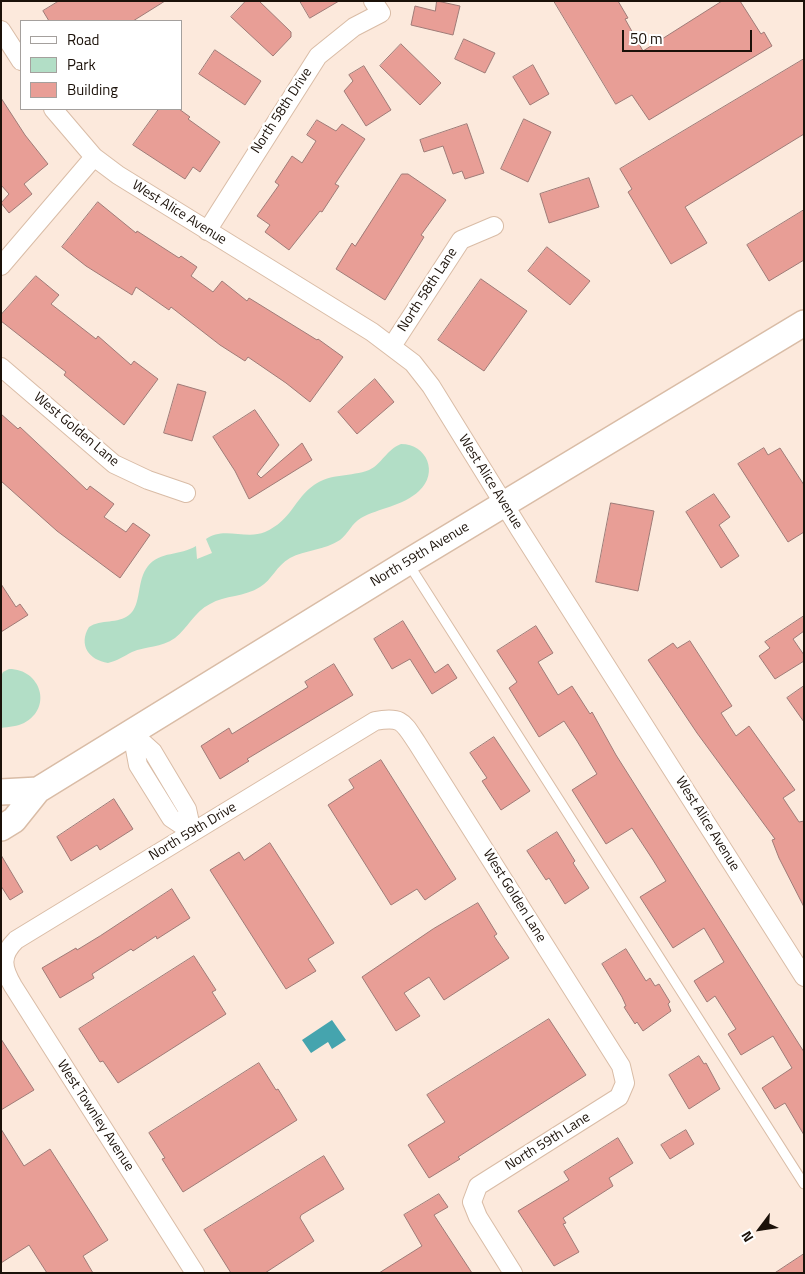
<!DOCTYPE html>
<html>
<head>
<meta charset="utf-8">
<style>
  body { margin:0 }
  #map { position:relative; width:805px; height:1274px; overflow:hidden; background:#fce9dc; font-family:"Titillium Web",sans-serif }
  canvas { display:block }
  .frame { position:absolute; inset:0; border:2px solid #1b1109; pointer-events:none }
  .legend { position:absolute; left:20px; top:20px; width:162px; height:90px; box-sizing:border-box; background:#fff; border:1px solid #a4a09d; margin:0; padding:6px 9px; list-style:none; font-size:15px; color:#1b1109 }
  .legend li { display:flex; align-items:center; gap:10px; height:25px }
  .legend b { width:25px; border:1px solid #a4a09d }
  .north { position:absolute; left:735px; top:1204px; width:50px; height:50px; -webkit-text-stroke:4px #fff; paint-order:stroke; rotate:239deg; font-size:14px; font-weight:700; line-height:20px; text-align:center; color:#1b1109 }
  .north::after { content:''; display:block; margin:auto; width:18px; height:22px; background:#1b1109; clip-path:polygon(50% 0,100% 100%,50% 72%,0 100%) }
  .scale { position:absolute; left:622px; top:30px; width:130px; height:22px; box-sizing:border-box; border:2px solid #1b1109; border-top:0; padding-left:6px; font-size:15px; line-height:18px; white-space:nowrap; color:#1b1109; -webkit-text-stroke:4px #fff; paint-order:stroke }
</style>
</head>
<body>
<div id="map">
<canvas width="805" height="1274"></canvas>
<div class="frame"></div>
<ul class="legend">
<li><b style="height:6px;background:#fff"></b>Road</li>
<li><b style="height:14px;background:#b2dec6"></b>Park</li>
<li><b style="height:14px;background:#e89e96"></b>Building</li>
</ul>
<div class="north">N</div>
<div class="scale">50 m</div>
</div>
<script>
const ctx = document.querySelector('canvas').getContext('2d');
ctx.lineJoin = 'round';
function paint(path, color) {
  ctx.fillStyle = color;
  ctx.fill(path, 'evenodd');
}
function strokePath(path, color, width, dash) {
  ctx.strokeStyle = color;
  ctx.lineWidth = width;
  ctx.lineCap = dash ? 'butt' : 'round';
  ctx.setLineDash(dash || []);
  ctx.stroke(path);
}
function drawText(font, color, halo, rows, align = 'center') {
  ctx.font = font + ' "Titillium Web",sans-serif';
  ctx.lineWidth = 5;
  ctx.setLineDash([]);
  ctx.textBaseline = 'middle';
  ctx.strokeStyle = halo;
  ctx.fillStyle = color;
  for (const [text, x, y, turn = 0] of rows) {
    ctx.save();
    ctx.translate(x, y);
    ctx.rotate((+turn || 0) * Math.PI / 180);
    ctx.textAlign = isNaN(turn) ? turn : align;
    if (halo) ctx.strokeText(text, 0, 0);
    ctx.fillText(text, 0, 0);
    ctx.restore();
  }
}
const green = new Path2D(`
  M401,444C427,444 439,473 419,491C403,506 379,508 361,518C352,523 348,534 340,540C325,550 305,550 290,558C276,566 272,580 260,587C245,597 225,595 210,604C194,612 188,628 175,638C161,648 146,646 132,652C124,656 117,661 108,663C89,660 78,645 89,627C101,619 118,624 129,615C142,605 136,581 148,566C160,551 180,556 196,546L197,559L212,553L206,539C223,526 246,540 265,532C292,520 294,499 314,485C331,473 351,477 369,470C382,464 386,450 401,444Z
  M9,669C41,669 53,708 24,723C18,726 9,727 1,728V676L3,672Z`);
const water = new Path2D(`
  M332,1020L346,1040L332,1049L328,1042L311,1053L302,1040Z`);
const building = new Path2D(`
  M59,1H165L133,21H49L43,11Z
  M246,1H259L291,32V37L273,56L231,17Z
  M300,1H339L310,18Z
  M437,1L460,6L453,35L411,25L415,6L435,11Z
  M554,1H618L628,18L625,19L643,51L722,1H740L761,34L764,32L772,46L649,120L632,95L616,104Z
  M464,39L495,53L485,73L455,59Z
  M401,44L441,83L420,105L380,66Z
  M215,50L261,81L245,105L199,74Z
  M804,59V134L685,207L707,243L671,264L628,192L632,189L620,169Z
  M533,65L549,94L530,105L513,77Z
  M364,66L391,110L366,126L344,91L353,81L349,75Z
  M1,98L25,135L48,164L24,184L32,194L9,213L1,203L9,194L1,185Z
  M159,109H179L190,117L188,119L220,142L200,172L193,167L185,179L133,145Z
  M524,119L551,132L528,182L501,169Z
  M317,120L336,131L342,124L365,139L335,184L339,186L322,212L320,211L289,250L265,232L270,225L257,216L279,185L275,182L292,156L302,163L316,141L307,135Z
  M467,124L484,173L465,179L462,171L453,174L443,146L424,152L420,140Z
  M402,174H408L446,200L421,235L424,237L385,300L336,269L352,243L355,246Z
  M589,178L599,207L549,223L540,194Z
  M98,202L136,233L137,231L179,258L181,256L197,267L191,276L213,292L222,281L247,301L249,298L317,340L318,339L343,357L310,402L286,383L248,357L245,361L220,345L171,307L169,310L136,287L132,295L86,266L62,247Z
  M804,210V260L769,281L747,245Z
  M547,247L590,281L570,305L528,271Z
  M36,276L59,295L51,304L96,339L98,336L131,365L134,361L158,379L124,425L64,375L66,372L1,321V315Z
  M481,279L527,311L484,371L438,340Z
  M375,379L394,402L357,434L338,412Z
  M178,384L206,392L192,441L164,433Z
  M255,410L279,445L257,474L261,478L302,443L312,460L249,499L235,471L213,437Z
  M1,414L18,429L20,427L87,490L90,486L114,504L104,517L126,532L133,523L150,535L120,578L57,531L1,481Z
  M764,448L768,455L780,448L804,485V532L788,542L738,464Z
  M714,494L730,517L719,525L739,556L721,568L686,512Z
  M611,503L654,511L638,591L596,582Z
  M1,584L16,607L20,604L28,615L1,632Z
  M804,616V631L793,639L804,655V661L775,679L759,656L770,648L765,642Z
  M403,621L435,673L448,664L457,678L432,694L410,659L392,669L374,639Z
  M536,626L553,653L538,662L558,695L572,686L590,714L592,712L616,755L804,1052V1135L785,1103L775,1109L762,1088L792,1068L773,1036L741,1055L728,1034L736,1029L715,996L707,1002L694,981L724,962L704,928L673,948L640,897L666,881L653,860L632,828L606,844L572,790L597,774L577,741L564,721L539,737L509,688L517,682L497,651Z
  M690,641L732,706L721,713L736,736L749,726L795,790L783,798L799,822L804,821V907L779,858L772,840L775,839L697,733L648,660L673,643L677,648Z
  M334,664L353,695L247,759L249,761L220,779L201,746L229,728L232,734L308,687L305,682Z
  M804,686V722L787,698Z
  M494,737L530,791L501,810L482,781L487,778L470,753Z
  M381,760L456,879L425,900L417,889L391,905L328,805L354,788L349,780Z
  M114,799L133,829L100,850L97,845L71,861L57,837Z
  M557,832L575,861L573,863L589,888L565,904L549,878L546,880L527,851Z
  M270,843L334,943L308,959L316,971L286,989L210,870L239,852L244,860Z
  M1,855L23,892L10,900L1,886Z
  M172,889L190,918L157,939L156,936L133,951L131,949L92,974L94,978L60,998L42,968L76,948L77,950L100,936Z
  M478,903L497,934L494,936L509,958L444,1000L429,977L404,993L420,1016L396,1031L362,977L433,929Z
  M626,949L646,981L650,978L655,986L659,984L670,1002L668,1004L671,1011L643,1031L637,1022L635,1024L624,1007L626,1006L622,997L602,964Z
  M194,956L216,990L212,992L226,1014L118,1083L103,1061L100,1062L79,1029Z
  M549,1019L586,1075L458,1157L460,1159L429,1178L408,1145L445,1122L427,1095Z
  M1,1039L34,1090L1,1110Z
  M699,1056L704,1064L706,1063L720,1089L689,1109L669,1075Z
  M259,1063L276,1090L278,1089L297,1120L183,1192L162,1159L165,1158L149,1133Z
  M1,1129L24,1166L50,1149L93,1216L108,1240L83,1256L93,1273H47L29,1245L1,1263Z
  M686,1130L694,1144L670,1159L661,1145Z
  M618,1138L633,1163L609,1178L613,1186L563,1218L566,1223L563,1224L579,1252L554,1266L518,1211L569,1180L564,1172Z
  M324,1156L344,1189L301,1215L300,1218L314,1241L265,1273H231L204,1230Z
  M439,1194L448,1207L434,1215L472,1273H379L422,1246L404,1215Z
  M804,1254V1273H775Z`);
const lane = new Path2D(`
  M408,563L804,1184`);
const street = new Path2D(`
  M1,30L21,61
  M53,109L94,157L118,175L372,332L413,363L431,386L520,530L804,977
  M207,231L318,56L354,27L381,13L373,1
  M1,266L94,157
  M392,346L461,240L494,226
  M1,367L114,464L148,480L186,493
  M132,733L138,765L171,818L192,832
  M132,733L153,752L187,809L192,832
  M195,1273L13,986C2,967 0,956 16,940L375,721C402,716 403,722 417,743L621,1066L625,1083L619,1097L478,1186L472,1202L478,1217L513,1273`);
const secondary = new Path2D(`
  M1,792L38,790
  M1,828L14,820L38,790L408,562L804,323`);
const streetNames = [
  ["North 58th Drive",282,111,-57],
  ["West Alice Avenue",179,213,32],
  ["North 58th Lane",428,290,-57],
  ["West Golden Lane",76,430,40],
  ["West Alice Avenue",490,482,58],
  ["North 59th Avenue",420,555,-31],
  ["West Alice Avenue",707,824,58],
  ["North 59th Drive",193,832,-31],
  ["West Golden Lane",514,896,58],
  ["West Townley Avenue",95,1116,57],
  ["North 59th Lane",548,1142,-32]
];
paint(green, '#b2dec6');
paint(water, '#45a4ae');
paint(building, '#e89e96');
strokePath(building, '#9f7b77', 1);
strokePath(lane, '#d9bca6', 11);
strokePath(street, '#d9bca6', 20);
strokePath(secondary, '#d9bca6', 28);
strokePath(lane, '#fff', 9);
strokePath(street, '#fff', 18);
strokePath(secondary, '#fff', 25);
drawText('14px', '#1b1109', '#fff', streetNames);
</script>
</body>
</html>
